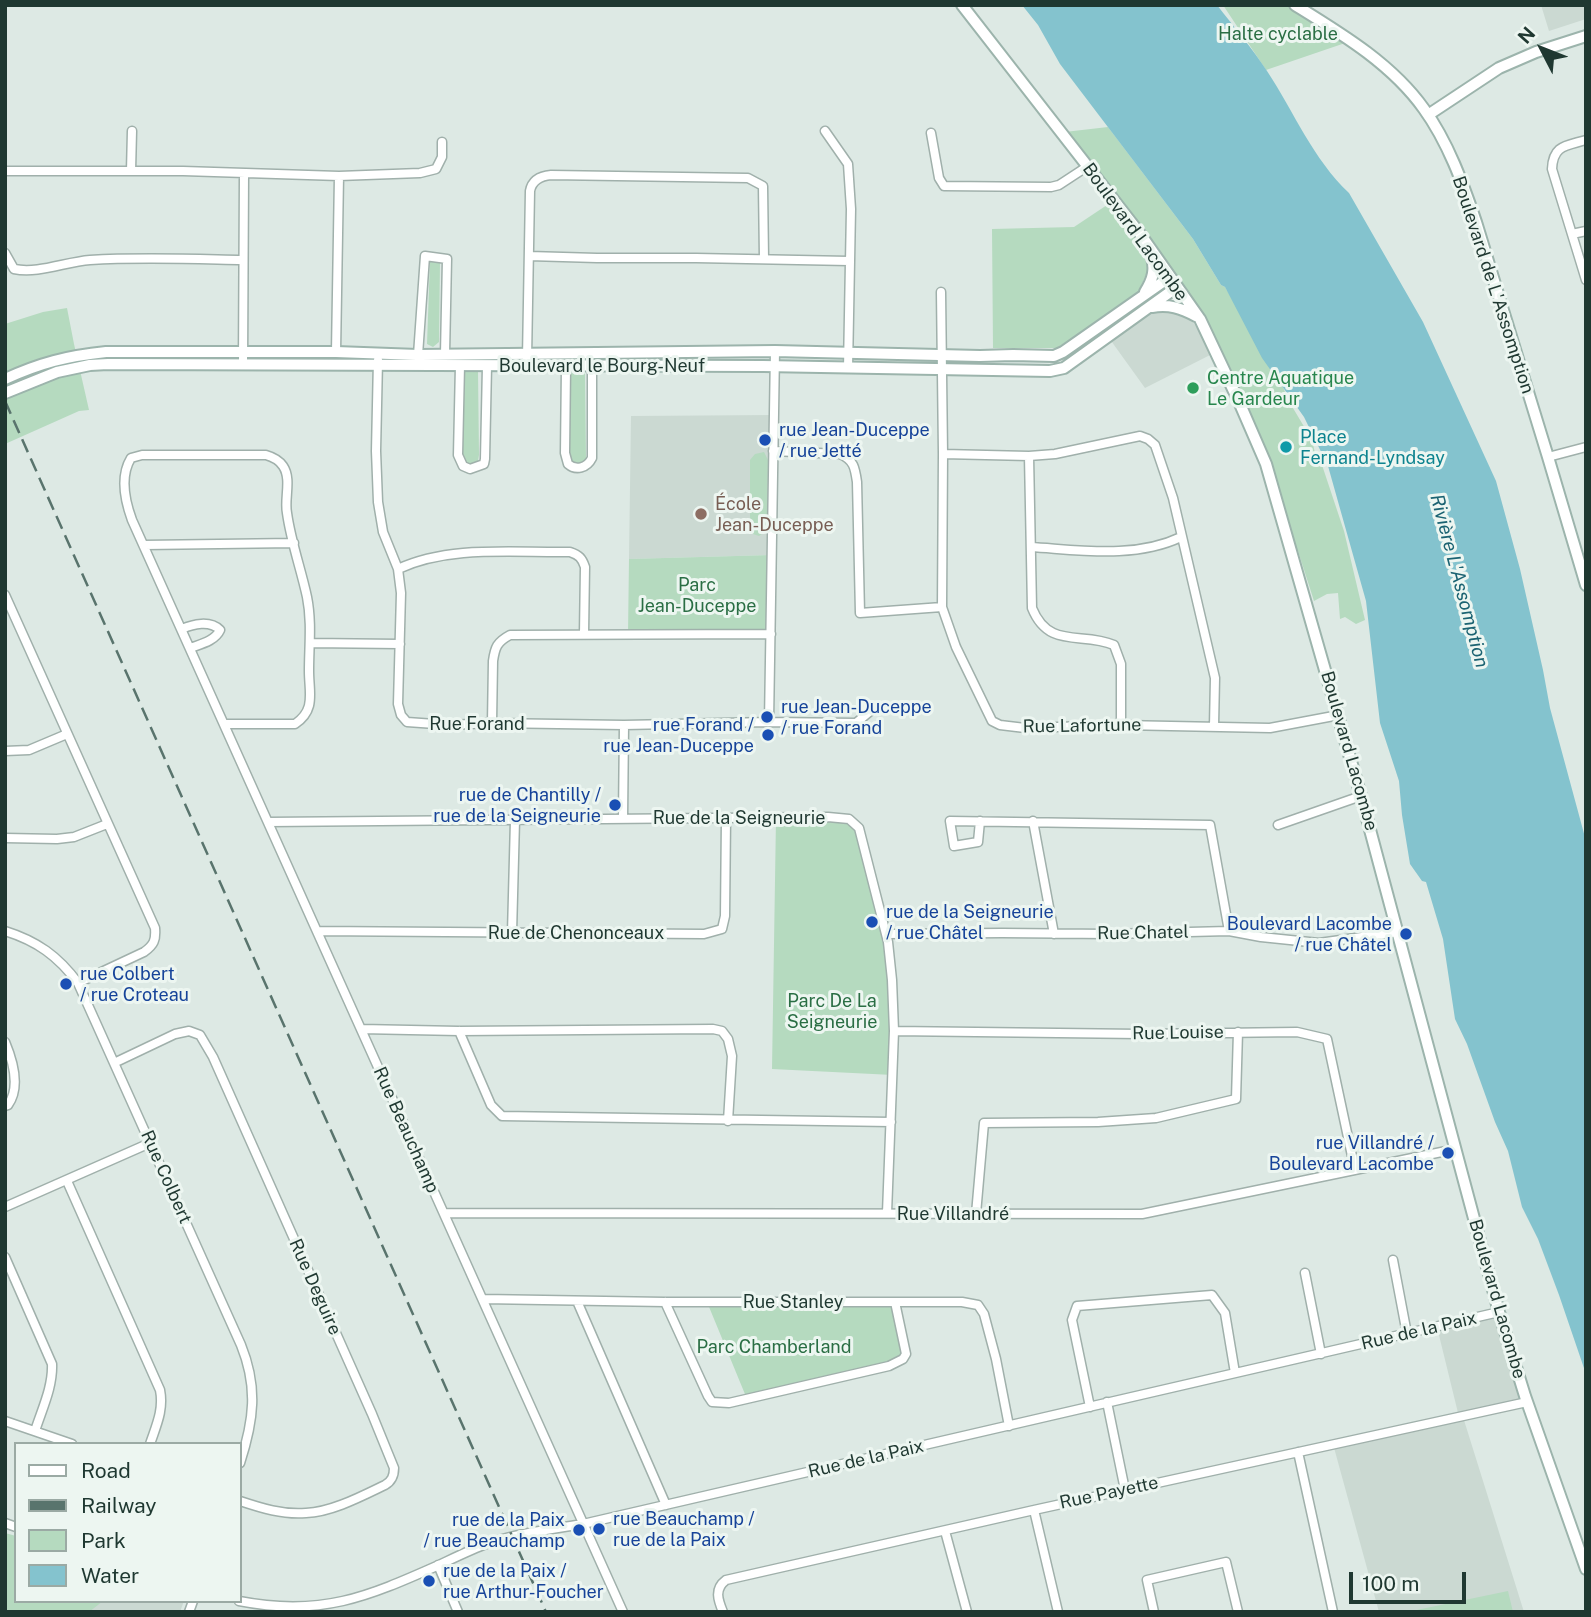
<!DOCTYPE html>
<html>
<head>
<meta charset="utf-8">
<style>
  body { margin:0 }
  #map { position:relative; width:1591px; height:1617px; overflow:hidden; background:#dde9e4; font-family:"Public Sans",sans-serif }
  canvas { display:block }
  .frame { position:absolute; inset:0; border:7px solid #1f3831; pointer-events:none }
  .legend { position:absolute; left:14px; top:1442px; width:228px; height:161px; box-sizing:border-box; background:#edf6f1; border:2px solid #9baaa4; margin:0; padding:9px 12px; list-style:none; font-size:21px; color:#1f3831 }
  .legend li { display:flex; align-items:center; gap:14px; height:35px }
  .legend b { width:35px; border:2px solid #9baaa4 }
  .north { position:absolute; left:1507px; top:14px; width:70px; height:70px; -webkit-text-stroke:5px #edf6f1; paint-order:stroke; rotate:312deg; font-size:19px; font-weight:700; line-height:28px; text-align:center; color:#1f3831 }
  .north::after { content:''; display:block; margin:auto; width:24px; height:32px; background:#1f3831; clip-path:polygon(50% 0,100% 100%,50% 72%,0 100%) }
  .scale { position:absolute; left:1349px; top:1572px; width:117px; height:32px; box-sizing:border-box; border:4px solid #1f3831; border-top:0; padding-left:9px; font-size:21px; line-height:24px; white-space:nowrap; color:#1f3831; -webkit-text-stroke:5px #edf6f1; paint-order:stroke }
</style>
</head>
<body>
<div id="map">
<canvas width="1591" height="1617"></canvas>
<div class="frame"></div>
<ul class="legend">
<li><b style="height:9px;background:#fff"></b>Road</li>
<li><b style="height:9px;background:#59746d"></b>Railway</li>
<li><b style="height:19px;background:#b5dabf"></b>Park</li>
<li><b style="height:19px;background:#84c3ce"></b>Water</li>
</ul>
<div class="north">N</div>
<div class="scale">100 m</div>
</div>
<script>
const ctx = document.querySelector('canvas').getContext('2d');
ctx.lineJoin = 'round';
function paint(path, color) {
  ctx.fillStyle = color;
  ctx.fill(path, 'evenodd');
}
function strokePath(path, color, width, dash) {
  ctx.strokeStyle = color;
  ctx.lineWidth = width;
  ctx.lineCap = dash ? 'butt' : 'round';
  ctx.setLineDash(dash || []);
  ctx.stroke(path);
}
function drawText(font, color, halo, rows, align = 'center') {
  ctx.font = font + ' "Public Sans",sans-serif';
  ctx.lineWidth = 6;
  ctx.setLineDash([]);
  ctx.textBaseline = 'middle';
  ctx.strokeStyle = halo;
  ctx.fillStyle = color;
  for (const [text, x, y, turn = 0] of rows) {
    ctx.save();
    ctx.translate(x, y);
    ctx.rotate((+turn || 0) * Math.PI / 180);
    ctx.textAlign = isNaN(turn) ? turn : align;
    if (halo) ctx.strokeText(text, 0, 0);
    ctx.fillText(text, 0, 0);
    ctx.restore();
  }
}
const built = new Path2D(`
  M1541,5H1586V19L1549,31Z
  M1150,312H1178L1192,321L1216,352L1145,388L1109,338Z
  M774,415L772,555L629,559L631,416Z
  M1499,1312L1527,1402L1463,1417L1524,1612H1379L1333,1444L1459,1417L1437,1327Z
  M59,1601H184L180,1612H55Z`);
const green = new Path2D(`
  M1223,5H1295L1351,41L1266,70Z
  M1108,127L1193,239L1221,285L1225,287L1280,378L1287,398L1312,440L1315,453L1319,456L1344,531L1365,620L1356,624L1345,617L1340,619L1338,593L1327,594L1314,601L1298,551L1293,552L1266,464L1200,319L1142,243L1148,270L1137,295L1057,348H993L992,229L1074,227L1113,201L1056,133Z
  M435,259L440,263L439,342L433,347L427,344L430,260Z
  M67,308L74,344L89,410L79,411L5,444V324L43,312Z
  M474,368L478,371L479,455L478,461L473,465L464,463L461,454L463,374L466,369Z
  M573,368L581,369L585,373L586,459C579,466 574,466 568,457V372Z
  M764,452L768,460L767,530L759,536L753,534L750,527V460L755,454Z
  M772,555L771,634H628L629,559Z
  M829,816L856,824L888,945L893,1075L772,1069L776,818Z
  M707,1302H895L904,1339L902,1359L747,1399Z
  M5,1533L16,1536V1601H103L89,1612H5Z
  M1508,1591L1513,1612H1407Z`);
const water = new Path2D(`
  M1022,5H1217C1234,27 1252,48 1267,71C1294,112 1313,159 1349,193L1423,322L1496,481L1520,569L1543,670L1550,708L1586,841V1374L1559,1295L1538,1239L1522,1207L1508,1151L1495,1122L1467,1044L1455,1019L1443,939L1426,882L1422,881L1410,864L1402,815L1399,781L1380,723L1366,601L1328,466L1304,417L1262,358L1225,287L1221,285L1193,239L1060,64L1038,25Z`);
const street = new Path2D(`
  M825,131L848,164L851,209L848,368
  M931,133L939,178L944,186L1051,187L1059,185L1088,166
  M1586,140C1566,146 1553,145 1552,169L1586,280
  M5,171H183L339,176L420,173L436,169L442,157V142
  M131,171L132,131
  M1572,234L1586,231
  M5,253L14,269C38,274 65,262 90,260C141,257 192,259 243,260
  M529,256L597,258H696L849,261
  M941,292L943,454L942,607L956,647L992,721L1000,725L1025,728L1121,725L1270,728L1339,715
  M336,352L339,176
  M418,355L425,256L447,259L445,354
  M527,358L530,191C532,180 540,176 551,175L748,178L763,186L764,259
  M378,360L376,451L378,502L383,532L398,569L401,593L398,704L401,715L407,722L449,725L492,723L624,725L769,722L856,723L874,708
  M243,365L244,174
  M460,365L458,455L463,466L470,469L484,464L485,459L487,366
  M566,367L565,453L568,464C576,471 587,468 592,458V366
  M773,451L840,454C854,460 855,468 857,482L860,613L942,607
  M943,454L1029,456L1055,454L1140,436L1148,439L1155,445L1173,498L1215,678L1214,726
  M1029,456L1032,608C1049,650 1082,631 1114,645L1121,664V725
  M1548,457L1586,447
  M144,545L294,543
  M1031,547C1080,550 1135,559 1181,537
  M398,569C450,545 514,553 570,552C579,555 582,558 585,567L584,634
  M5,595L155,928C156,940 154,945 144,952L78,983
  M182,629C193,624 210,620 220,630C215,641 201,644 190,648
  M310,643L400,644
  M769,722L775,351
  M492,723L493,661C495,647 497,642 510,635L771,634
  M225,724H295C316,710 309,693 309,671C309,646 312,622 307,597C301,569 291,542 287,513C284,499 292,479 283,466C279,460 273,457 266,455H142L131,458C120,476 125,501 132,520L623,1612
  M5,751L29,750L67,734
  M623,819L624,725
  M980,821L978,842L954,846L950,821L1210,825L1229,931
  M1033,821L1054,934
  M268,822L828,817L849,819L859,828L888,942L892,980L894,1031L887,1213
  M1278,825L1361,796
  M5,838L57,839L74,837L107,824
  M5,931C37,941 58,956 78,983L241,1345C258,1387 254,1420 240,1463
  M317,931L704,934L722,929L725,916L726,818
  M512,933L515,820
  M886,934L1002,933L1109,934L1229,931L1261,937L1319,943L1398,932
  M361,1029L459,1031L713,1029L722,1031L728,1039L732,1056L728,1121
  M459,1031L491,1105L502,1116L891,1122
  M894,1031L1140,1034L1297,1032L1327,1039L1355,1170
  M5,1042C13,1061 21,1087 8,1105L5,1106
  M114,1063L175,1034L189,1031L200,1035L213,1057L372,1414L394,1468C394,1476 392,1481 385,1485C362,1496 332,1512 306,1513C283,1515 261,1508 240,1501
  M67,1181L160,1390C164,1410 156,1426 150,1444
  M5,1207L150,1143
  M444,1213L1142,1214L1456,1149
  M976,1214L984,1123L1098,1122L1156,1118L1236,1099L1238,1032
  M5,1257L52,1364C53,1387 42,1409 35,1431
  M1393,1260L1407,1334
  M1305,1273L1321,1354
  M483,1299L665,1302H962L978,1305L984,1314L996,1359L1009,1426
  M577,1301L666,1505
  M665,1302L708,1396L712,1402L729,1403L889,1366L903,1359L906,1354L895,1302
  M1107,1402L1125,1490
  M1090,1407L1072,1320L1077,1306L1212,1295L1225,1313L1235,1373
  M5,1421L72,1444
  M1298,1452L1333,1612
  M1034,1510L1058,1612
  M5,1523L16,1527
  M945,1531L967,1612
  M438,1565L458,1612
  M239,1601C321,1617 367,1597 439,1565C456,1557 472,1549 489,1543C519,1533 552,1529 583,1524L1499,1312
  M189,1612L193,1601
  M723,1612C718,1600 714,1589 726,1580L1034,1510L1527,1402
  M1154,1612L1147,1580L1226,1562L1238,1612`);
const secondary = new Path2D(`
  M962,5L1141,235L1200,319L1240,404L1266,464L1361,796L1499,1312L1525,1396L1586,1569
  M1295,5C1342,34 1392,64 1424,109C1448,142 1463,184 1476,222L1548,457L1586,585
  M1428,115L1499,68L1536,52L1586,36
  M1145,292C1153,279 1156,269 1151,255
  M1152,307C1169,304 1181,308 1196,316
  M5,379C40,363 67,356 106,352H336L418,355L775,351L980,356L1013,355L1054,356L1063,352L1170,277
  M5,393L57,372L90,365L108,364L763,366L1050,371L1064,368L1177,287`);
const rail = new Path2D(`
  M5,401L546,1612`);
const markers = [
  [1193,388,7,"#2e9e5b"],
  [765,440,7,"#1a4fb4"],
  [1286,447,7,"#0f9aa8"],
  [701,514,7,"#8d6e63"],
  [767,717,7,"#1a4fb4"],
  [768,735,7,"#1a4fb4"],
  [615,805,7,"#1a4fb4"],
  [872,922,7,"#1a4fb4"],
  [1406,934,7,"#1a4fb4"],
  [66,984,7,"#1a4fb4"],
  [1448,1153,7,"#1a4fb4"],
  [599,1529,7,"#1a4fb4"],
  [579,1530,7,"#1a4fb4"],
  [429,1581,7,"#1a4fb4"]
];
const parkNames = [
  ["Halte cyclable",1278,34],
  ["Parc",697,585],
  ["Jean-Duceppe",697,606],
  ["Parc De La",832,1001],
  ["Seigneurie",832,1022],
  ["Parc Chamberland",774,1347]
];
const streetNames = [
  ["Boulevard Lacombe",1135,232,54],
  ["Boulevard de L'Assomption",1493,285,72],
  ["Boulevard le Bourg-Neuf",602,366],
  ["Rue Forand",477,724],
  ["Rue Lafortune",1082,726,-1],
  ["Boulevard Lacombe",1349,751,74],
  ["Rue de la Seigneurie",739,818],
  ["Rue de Chenonceaux",576,933],
  ["Rue Chatel",1143,933,-1],
  ["Rue Louise",1178,1033,-1],
  ["Rue Beauchamp",406,1130,66],
  ["Rue Colbert",166,1177,66],
  ["Rue Villandré",953,1214],
  ["Rue Deguire",315,1287,66],
  ["Boulevard Lacombe",1497,1299,74],
  ["Rue Stanley",793,1302],
  ["Rue de la Paix",1419,1331,-13],
  ["Rue de la Paix",866,1459,-13],
  ["Rue Payette",1109,1493,-12]
];
const leisureNames = [
  ["Centre Aquatique",1207,378],
  ["Le Gardeur",1207,399]
];
const transitNames = [
  ["rue Jean-Duceppe",779,430],
  ["/ rue Jetté",779,451],
  ["rue Jean-Duceppe",781,707],
  ["/ rue Forand",781,728],
  ["rue Forand /",754,725,"right"],
  ["rue Jean-Duceppe",754,746,"right"],
  ["rue de Chantilly /",601,795,"right"],
  ["rue de la Seigneurie",601,816,"right"],
  ["rue de la Seigneurie",886,912],
  ["/ rue Châtel",886,933],
  ["Boulevard Lacombe",1392,924,"right"],
  ["/ rue Châtel",1392,945,"right"],
  ["rue Colbert",80,974],
  ["/ rue Croteau",80,995],
  ["rue Villandré /",1434,1143,"right"],
  ["Boulevard Lacombe",1434,1164,"right"],
  ["rue Beauchamp /",613,1519],
  ["rue de la Paix",613,1540],
  ["rue de la Paix",565,1520,"right"],
  ["/ rue Beauchamp",565,1541,"right"],
  ["rue de la Paix /",443,1571],
  ["rue Arthur-Foucher",443,1592]
];
const cultureNames = [
  ["Place",1300,437],
  ["Fernand-Lyndsay",1300,458]
];
const educationNames = [
  ["École",715,504],
  ["Jean-Duceppe",715,525]
];
const waterNames = [
  ["Rivière L'Assomption",1459,581,75]
];
paint(built, '#cbd9d2');
paint(green, '#b5dabf');
paint(water, '#84c3ce');
strokePath(street, '#a0b0ab', 11);
strokePath(secondary, '#9cb4ac', 14);
strokePath(street, '#fff', 8);
strokePath(secondary, '#fff', 10);
strokePath(rail, '#59746d', 2.5, [14, 7]);
for (const [x, y, r, color] of markers) {
  const dot = new Path2D();
  dot.arc(x, y, r, 0, 2 * Math.PI);
  ctx.fillStyle = color;
  ctx.fill(dot);
  strokePath(dot, '#edf6f1', 2.5);
}
drawText('18px', '#2a6e44', '#edf6f1', parkNames);
drawText('18px', '#1f3831', '#edf6f1', streetNames);
drawText('18px', '#27864d', '#edf6f1', leisureNames, 'left');
drawText('18px', '#164399', '#edf6f1', transitNames, 'left');
drawText('18px', '#0d838f', '#edf6f1', cultureNames, 'left');
drawText('18px', '#785e54', '#edf6f1', educationNames, 'left');
drawText('italic 19px', '#1b6372', '#edf6f1', waterNames);
</script>
</body>
</html>
